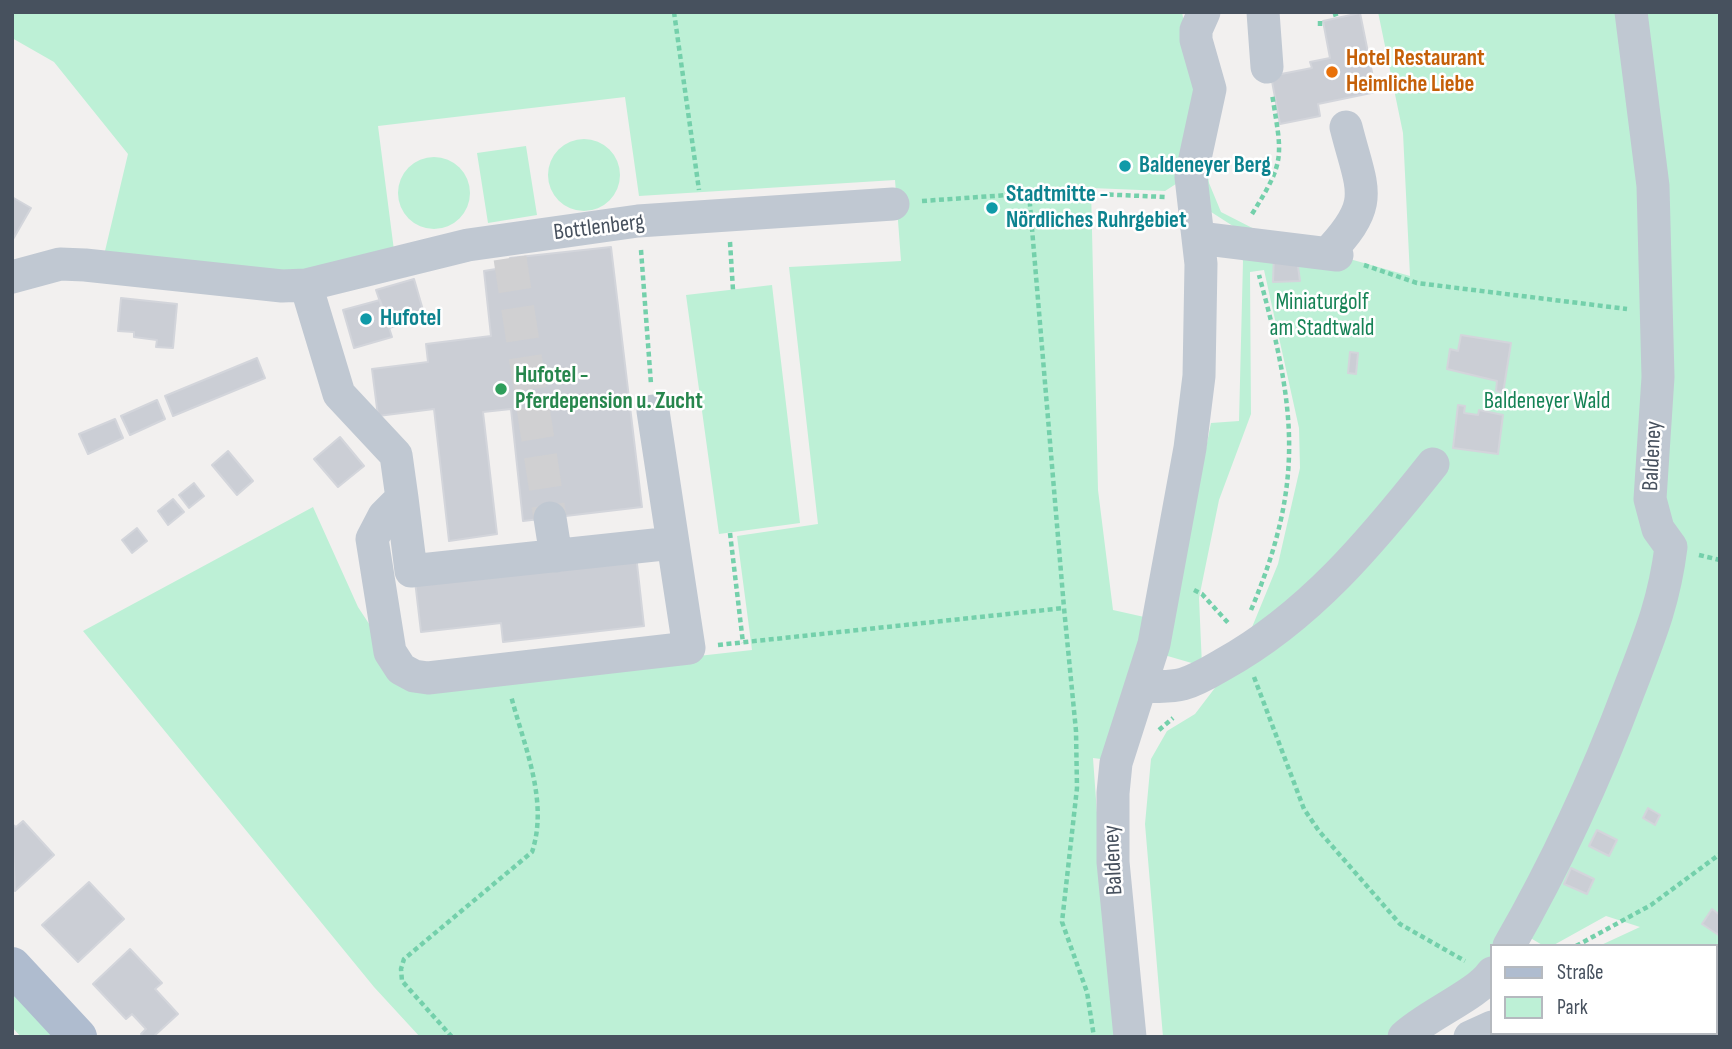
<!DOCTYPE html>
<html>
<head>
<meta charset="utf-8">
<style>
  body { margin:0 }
  #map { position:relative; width:1732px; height:1049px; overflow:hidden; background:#f2f0ef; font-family:"Sofia Sans Condensed",sans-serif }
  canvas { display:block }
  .frame { position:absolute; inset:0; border:14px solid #47515e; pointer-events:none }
  .legend { position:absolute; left:1490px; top:944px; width:228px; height:91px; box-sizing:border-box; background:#fff; border:2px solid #b5b9bf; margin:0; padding:9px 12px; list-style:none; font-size:21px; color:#47515e }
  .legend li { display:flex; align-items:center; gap:14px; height:35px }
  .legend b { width:35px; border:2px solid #b5b9bf }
</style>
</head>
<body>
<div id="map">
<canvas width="1732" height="1049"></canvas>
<div class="frame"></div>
<ul class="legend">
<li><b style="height:9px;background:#afbccf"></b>Straße</li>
<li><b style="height:19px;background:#bdf0d6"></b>Park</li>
</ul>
</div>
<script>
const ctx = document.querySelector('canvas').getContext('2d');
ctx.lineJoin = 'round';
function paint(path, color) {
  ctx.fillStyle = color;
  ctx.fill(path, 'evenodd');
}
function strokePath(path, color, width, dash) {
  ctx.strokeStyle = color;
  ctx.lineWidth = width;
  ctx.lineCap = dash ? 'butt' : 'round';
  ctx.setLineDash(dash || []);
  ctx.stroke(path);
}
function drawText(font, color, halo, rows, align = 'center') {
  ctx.font = font + ' "Sofia Sans Condensed",sans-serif';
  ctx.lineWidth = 5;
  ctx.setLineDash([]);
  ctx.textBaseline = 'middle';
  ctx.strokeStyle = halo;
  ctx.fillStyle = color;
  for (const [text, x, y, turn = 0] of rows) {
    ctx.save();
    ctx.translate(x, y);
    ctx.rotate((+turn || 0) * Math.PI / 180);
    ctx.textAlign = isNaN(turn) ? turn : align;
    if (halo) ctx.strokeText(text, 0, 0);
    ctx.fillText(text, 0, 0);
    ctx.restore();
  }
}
const green = new Path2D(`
  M12,12H1182L1197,92L1209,183L1221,212L1268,236L1410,276L1403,133L1378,12H1720V988L1716,986V946H1599L1640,927L1606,916L1552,946H1544L1527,936L1492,946V959L1394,1037H1163L1145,824L1151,759L1167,731L1195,714L1224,676L1248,637L1278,564L1300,468L1299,428L1264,270L1250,272L1251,414L1219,500L1199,598L1202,666L1140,648L1109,760L1093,758L1105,924L1118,1037H420L374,987L83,631L313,507L358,607L411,688L752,650L737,536L818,524L789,267L901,261L895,180L639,196L625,97L378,126L396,266L303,288L100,272L128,154L54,62L12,38ZM1179,182L1208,210L1236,228L1243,261L1239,421L1211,423L1171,623L1113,610L1098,490L1091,188L1165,191Z
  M548 175a36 36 0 1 1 72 0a36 36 0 1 1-72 0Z
  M526,146L537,215L488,223L477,153Z
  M398 193a36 36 0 1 1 72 0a36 36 0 1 1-72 0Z
  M772,285L800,523L719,534L686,295Z
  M12,985L63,1037H21L12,1027Z`);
const building = new Path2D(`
  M1360,13L1376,92L1318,104L1320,116L1280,124L1271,76L1312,68L1310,62L1330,58L1323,21Z
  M12,197L31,208L12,241Z
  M611,247L642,507L523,521L511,409L483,412L497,534L449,541L434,409L378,416L372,369L428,362L426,344L491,336L484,271L508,267L510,258Z
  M1274,254L1297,259L1300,281L1273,282Z
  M414,279L425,317L389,328L376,290Z
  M121,298L177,304L173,348L156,347L157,340L134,337V332L118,331Z
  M380,300L392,337L354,348L343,310Z
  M1461,335L1511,343L1503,393L1496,391L1497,381L1447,369L1450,349L1458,351Z
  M1350,352L1358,353L1356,374L1348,373Z
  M257,358L265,378L173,416L165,396Z
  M157,400L165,419L130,435L121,416Z
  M1458,405L1465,406L1464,413L1478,415L1479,410L1503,415L1498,454L1453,448Z
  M115,419L123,438L88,454L79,434Z
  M340,437L364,466L338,487L314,459Z
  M228,451L253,481L237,495L212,465Z
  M194,483L204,496L189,508L179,495Z
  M173,499L184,512L168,525L158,511Z
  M137,528L147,541L132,553L122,540Z
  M636,555L644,626L503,642L501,623L421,632L415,581Z
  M1648,808L1660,815L1655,825L1643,818Z
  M23,821L54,855L15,891L12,824L16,827Z
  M1597,830L1617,840L1609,856L1589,846Z
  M1571,868L1594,879L1587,894L1564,884Z
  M89,882L124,919L78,962L42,925Z
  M1712,909L1720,915V936L1702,924Z
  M130,949L162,983L155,989L178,1014L153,1037H143L141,1034L146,1029L132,1014L126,1019L93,984Z`);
const minorTunnel = new Path2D(`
  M510,258L550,518`);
const path = new Path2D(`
  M674,12L699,190
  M1333,15L1339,13
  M1320,21V27
  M1029,193L1064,608
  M922,201L1051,192L1165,197
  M1252,214C1286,160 1282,157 1272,94
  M730,242L733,290
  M641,250L651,384
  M1364,265L1417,283L1627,309
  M730,533L743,643
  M1699,555L1720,560
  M1194,590L1202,594L1230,625
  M1251,610C1306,480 1295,407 1259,275
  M718,645L1064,608L1076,731L1077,788L1062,922L1087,992L1094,1037
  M1254,677L1304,809L1319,831L1400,924L1465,961
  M1159,730L1173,718
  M1576,946L1651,905L1720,854
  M452,1037L402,981L401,969L404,959L532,852C549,801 524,746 511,696`);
const minor = new Path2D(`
  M1263,12L1267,67
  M1199,238L1337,255
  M1327,254C1377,202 1362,191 1346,127
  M12,277L60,264L85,265L282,286L306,285L468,245L638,221L893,204
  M306,285L339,394L396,455L402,498L384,516L372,539L390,652L401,669L414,676L428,678L689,648L673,543
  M402,498L411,571L673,543L653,411
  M550,518L556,556
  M1141,686C1156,686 1169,688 1183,684C1197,680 1210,672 1222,665C1309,617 1372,541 1433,464
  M1509,946C1556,864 1596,778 1629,690C1649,638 1664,603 1671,547L1658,529L1650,499L1658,377L1653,186L1631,12
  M1716,991L1720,993
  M1130,1037L1113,862V793L1116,763L1154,644L1190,448L1199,376L1201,264L1191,177L1210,89L1196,40V30L1204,12
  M1404,1037C1427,1015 1477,995 1492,973
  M1470,1037L1492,1027`);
const major = new Path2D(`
  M12,966L78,1037`);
const markers = [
  [1332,72,7,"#e8710a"],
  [1125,166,7,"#0f9aa8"],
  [992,208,7,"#0f9aa8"],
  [366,319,7,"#0f9aa8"],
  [501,389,7,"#2e9e5b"]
];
const foodNames = [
  ["Hotel Restaurant",1346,59],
  ["Heimliche Liebe",1346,85]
];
const cultureNames = [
  ["Baldeneyer Berg",1139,166],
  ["Stadtmitte -",1006,195],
  ["Nördliches Ruhrgebiet",1006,221],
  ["Hufotel",380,319]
];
const streetNames = [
  ["Bottlenberg",599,228,-7],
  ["Baldeney",1653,456,-87],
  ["Baldeney",1114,860,-93]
];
const parkNames = [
  ["Miniaturgolf",1322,303],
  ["am Stadtwald",1322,329],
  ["Baldeneyer Wald",1547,402]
];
const leisureNames = [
  ["Hufotel -",515,376],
  ["Pferdepension u. Zucht",515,402]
];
paint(green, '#bdf0d6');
paint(building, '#cbced5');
strokePath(building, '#d3d5db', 2);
strokePath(minorTunnel, '#d0d0d2', 33, [33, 17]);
strokePath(path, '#74d0ab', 4.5, [5, 3.5]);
strokePath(minor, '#c0c8d2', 33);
strokePath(major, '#afbccf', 38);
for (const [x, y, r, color] of markers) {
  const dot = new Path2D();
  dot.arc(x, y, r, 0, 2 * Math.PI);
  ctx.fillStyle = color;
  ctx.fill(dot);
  strokePath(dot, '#fff', 2.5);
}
drawText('bold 23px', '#c56008', '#fff', foodNames, 'left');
drawText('bold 23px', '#0d838f', '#fff', cultureNames, 'left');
drawText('23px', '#47515e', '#fff', streetNames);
drawText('23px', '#158255', '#fff', parkNames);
drawText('bold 23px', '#27864d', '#fff', leisureNames, 'left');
</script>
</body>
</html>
